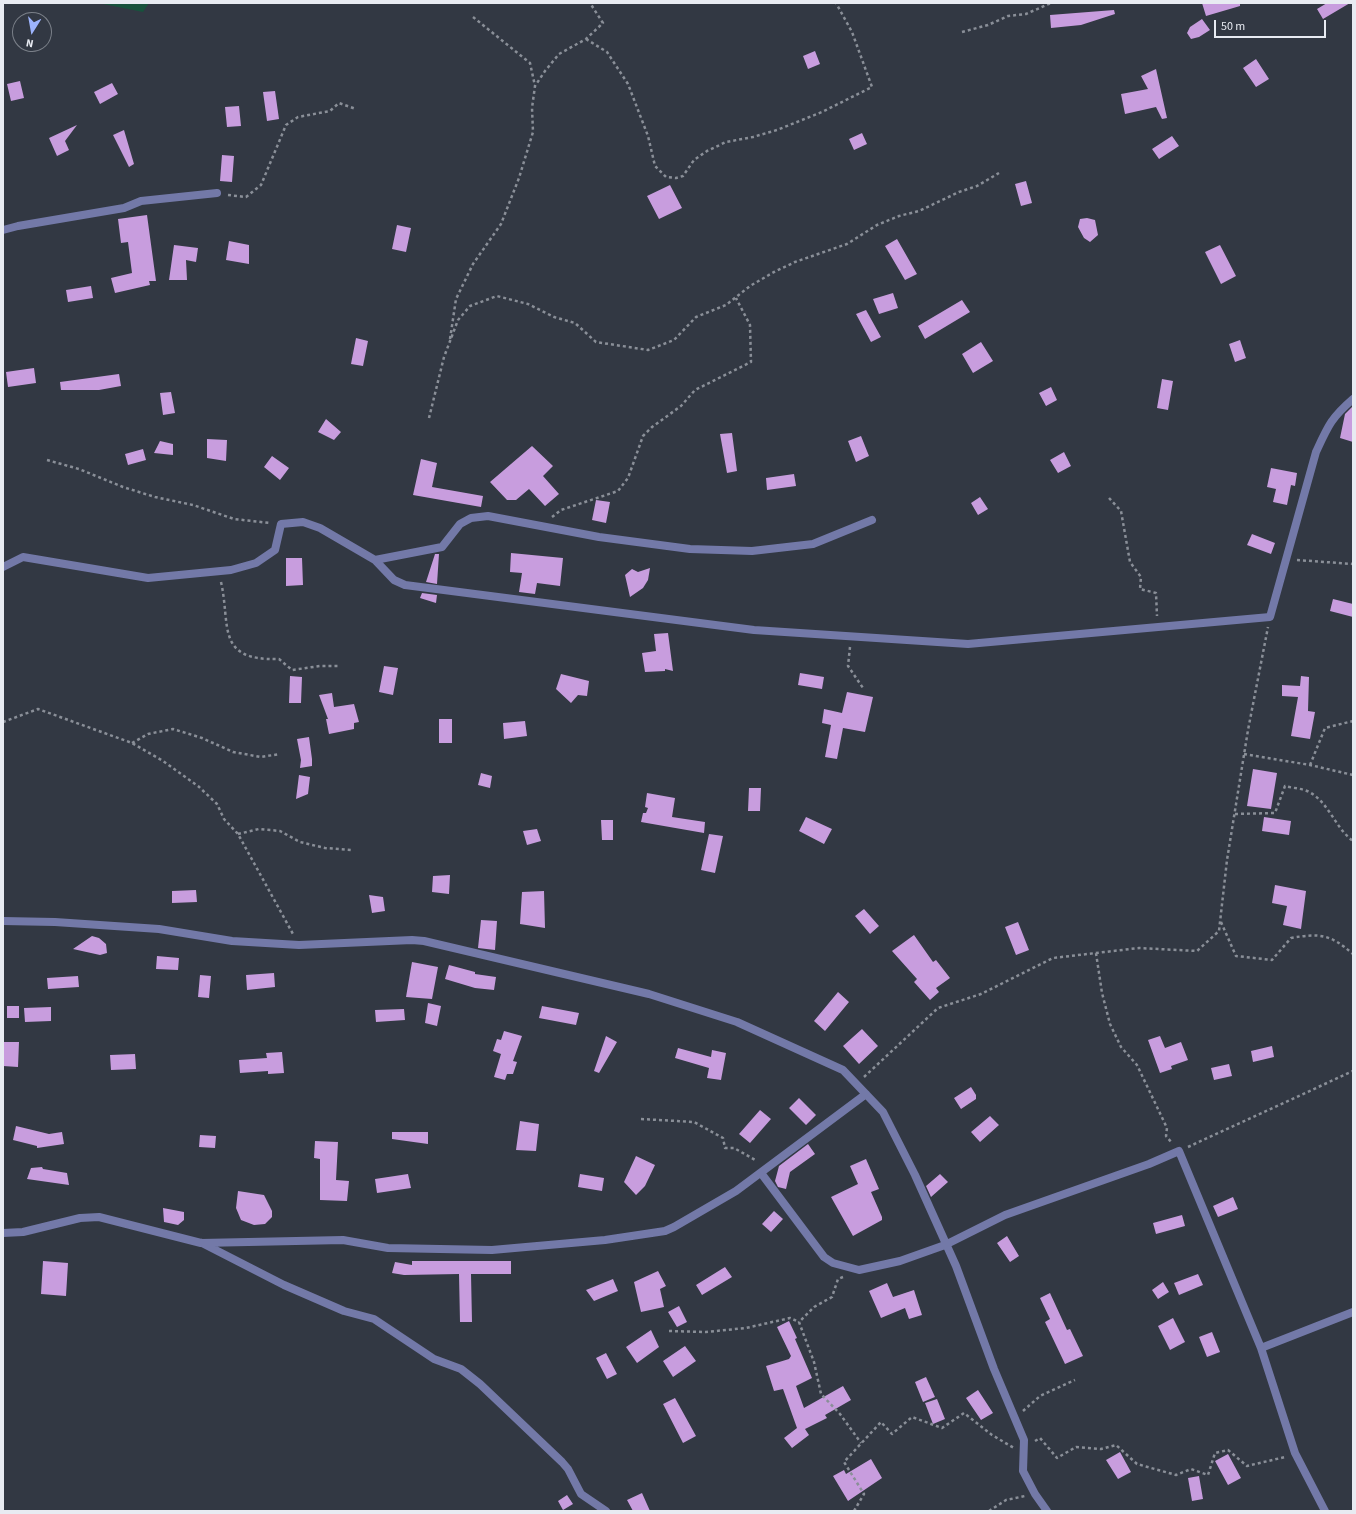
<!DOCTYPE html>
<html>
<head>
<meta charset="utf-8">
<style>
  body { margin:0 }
  #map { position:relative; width:1356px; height:1514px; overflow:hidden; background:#323843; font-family:"Source Sans 3",sans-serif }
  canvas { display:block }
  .frame { position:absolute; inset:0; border:4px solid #e8ebf2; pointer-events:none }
  .north { position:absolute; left:12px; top:12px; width:40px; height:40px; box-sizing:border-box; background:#323843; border:1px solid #7b8089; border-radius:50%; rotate:191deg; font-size:11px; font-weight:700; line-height:16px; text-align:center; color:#e8ebf2 }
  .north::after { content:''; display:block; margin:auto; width:14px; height:18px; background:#9db4fd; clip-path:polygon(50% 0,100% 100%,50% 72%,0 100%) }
  .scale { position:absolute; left:1214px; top:20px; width:112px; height:18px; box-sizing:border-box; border:2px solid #e8ebf2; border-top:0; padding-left:5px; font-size:12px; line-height:14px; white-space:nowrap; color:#e8ebf2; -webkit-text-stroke:3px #323843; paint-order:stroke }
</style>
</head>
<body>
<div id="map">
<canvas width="1356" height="1514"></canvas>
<div class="frame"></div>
<div class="north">N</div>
<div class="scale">50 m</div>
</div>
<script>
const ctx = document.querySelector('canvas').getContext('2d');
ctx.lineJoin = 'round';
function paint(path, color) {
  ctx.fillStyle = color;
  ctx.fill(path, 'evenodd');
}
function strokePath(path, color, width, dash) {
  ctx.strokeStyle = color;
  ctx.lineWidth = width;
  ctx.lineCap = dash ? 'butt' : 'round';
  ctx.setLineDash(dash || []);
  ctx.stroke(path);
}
const green = new Path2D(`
  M98,3H149L143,12Z`);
const building = new Path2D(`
  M1202,3H1240V6L1206,16Z
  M1327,3H1350L1323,19L1317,9Z
  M1114,10L1115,14L1081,25L1051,28L1050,15Z
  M1202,19L1210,30L1199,37L1191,39L1187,33L1190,27Z
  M815,51L820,64L808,69L803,56Z
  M1256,59L1269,79L1256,87L1243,68Z
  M1156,69L1167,118L1162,119L1156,107L1125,114L1121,94L1148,89L1141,76Z
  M20,81L24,98L11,101L7,84Z
  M112,83L118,94L100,104L94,92Z
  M275,91L279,119L267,121L263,92Z
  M239,106L241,126L227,127L225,107Z
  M77,125L65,141L69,150L57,156L49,138Z
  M124,130L134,164L129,167L113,135Z
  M862,133L867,144L854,150L849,139Z
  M1172,136L1179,146L1159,159L1152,149Z
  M222,155L234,156L232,182L220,181Z
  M1026,181L1032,203L1021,206L1015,184Z
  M670,185L682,208L659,219L647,196Z
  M147,215L156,281H149L150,285L115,293L111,278L132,273L128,242L121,243L118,219Z
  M1087,218L1095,220L1098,235L1090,242L1084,238L1078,227L1080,219Z
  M397,225L411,228L406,252L392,249Z
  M897,239L917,274L905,280L885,246Z
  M229,241L249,245V264L226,260Z
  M174,245L198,248L196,262L186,260L187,280H169Z
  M1220,245L1236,276L1221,284L1205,252Z
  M91,286L93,298L68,302L66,290Z
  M893,293L898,308L879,314L873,299Z
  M962,300L970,312L925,339L918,326Z
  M866,310L881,337L871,342L856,314Z
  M356,338L368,341L363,366L351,364Z
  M1240,340L1246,358L1235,362L1229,344Z
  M981,342L993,361L973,373L962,354Z
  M34,368L36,383L8,387L6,372Z
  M119,374L121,386L99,390H61L60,382Z
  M1162,379L1173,381L1168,410L1157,408Z
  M1051,387L1057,400L1046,406L1039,393Z
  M171,392L175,413L163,415L160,393Z
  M1353,406V442L1340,438L1345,414Z
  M326,419L341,432L334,440L318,432Z
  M732,433L737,471L727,473L720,434Z
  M861,436L869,456L856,462L848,441Z
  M207,439L227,440L226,461L207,458Z
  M160,441L173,444V455L154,453Z
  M532,446L553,466L543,476L559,494L545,506L529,489L516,500H507L490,482Z
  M143,449L146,460L128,465L125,454Z
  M1064,452L1071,466L1058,473L1050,460Z
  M272,456L289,468L280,480L264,467Z
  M421,459L437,463L432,487L483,496L481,507L413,495Z
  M1271,468L1297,473L1295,486L1291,485L1287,505L1273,502L1276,489L1267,487Z
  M794,474L796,486L767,490L766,478Z
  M980,497L988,509L978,515L971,503Z
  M596,500L610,502L606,523L592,520Z
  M1252,534L1275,543L1271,554L1247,545Z
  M511,553L563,558L560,586L537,583L535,594L519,592L522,573L510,572Z
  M435,554H439L437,584L426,582Z
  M286,558H302L303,585L286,586Z
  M650,568L648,580L643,588L630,597L625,575L632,569L638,572Z
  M422,593L437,595L436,603L420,598Z
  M1333,599L1353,604V617L1330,611Z
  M668,633L673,671L665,669V671L645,672L642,653L656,651L654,634Z
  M384,666L398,668L393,695L379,692Z
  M800,673L824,677L822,689L798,685Z
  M561,674L589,681L587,696L578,695L571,703L556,689Z
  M290,676L302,677L301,703H289Z
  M1301,676L1309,677L1308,711L1315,712L1310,739L1291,736L1298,697L1282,696V685L1300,686Z
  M847,692L873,697L865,732L843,728L837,759L825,757L831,725L822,723L824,709L842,713Z
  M332,693L334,707L354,704L359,722L354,723V729L329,734L326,719H328L319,695Z
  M439,719H452V743H439Z
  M525,721L527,736L504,739L503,723Z
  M309,737L312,759V766L300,768L301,760L297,739Z
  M1253,769L1277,773L1271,809L1247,806Z
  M481,773L492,776L490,788L478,785Z
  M299,775L310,777L308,794L296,799Z
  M749,788H761L760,811H748Z
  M647,793L675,798L672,817L705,822L704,833L641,822L643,813H646L648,808L645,807Z
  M806,817L832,829L824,844L799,831Z
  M1264,817L1291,821L1289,835L1262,831Z
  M601,820H613V840H602Z
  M537,829L541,841L527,845L523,831Z
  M709,834L723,836L715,873L701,870Z
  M450,875L449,894L432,892L433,876Z
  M1275,885L1306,891L1301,929L1283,925L1287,906L1272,903Z
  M196,890L197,902L172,903V891Z
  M544,891L545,928L520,924L522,892Z
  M369,895L383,897L385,911L372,913Z
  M864,909L879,926L870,934L855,916Z
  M481,920L497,921L495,950L478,948Z
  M1018,922L1029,950L1016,955L1005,927Z
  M914,935L933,962L936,960L950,978L936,988L939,992L930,1000L914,982L917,979L892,951Z
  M92,936L99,938L106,944L107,953L100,955L73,949Z
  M157,956L179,958L178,970L156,969Z
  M412,962L438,967L432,999L406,997Z
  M449,965L475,972V974L496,977L494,990L475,988L445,979Z
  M274,973L275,987L247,990L246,975Z
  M200,975L211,976L209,998L198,997Z
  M78,976L79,987L48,989L47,978Z
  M838,992L849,1002L825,1031L814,1021Z
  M428,1003L441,1006L437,1026L425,1023Z
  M7,1006H19V1018H7Z
  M542,1006L579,1013L576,1025L539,1018Z
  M51,1007V1021L25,1022L24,1008Z
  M404,1009L405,1020L376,1022L375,1010Z
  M862,1029L878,1046L859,1064L843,1046Z
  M504,1031L522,1036L513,1061L517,1062L513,1074H507L505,1080L494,1077L501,1054L493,1051L497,1039L501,1040Z
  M606,1036L617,1042L599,1073L594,1071Z
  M1160,1036L1165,1048L1181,1042L1188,1060L1171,1066L1172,1069L1160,1073L1148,1040Z
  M3,1042H19L18,1067L3,1066Z
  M1272,1046L1274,1057L1253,1062L1251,1051Z
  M678,1048L711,1057L712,1050L726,1053L721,1080L707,1078L709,1068L675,1058Z
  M282,1052L284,1073L268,1074V1071L240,1073L239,1060L267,1058L266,1053Z
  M135,1054L136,1069L111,1070L110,1055Z
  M1229,1064L1232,1076L1214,1080L1211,1068Z
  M971,1087L976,1095V1099L961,1109L954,1098Z
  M799,1098L816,1115L806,1125L789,1108Z
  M760,1110L771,1119L750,1143L739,1134Z
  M990,1116L999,1125L980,1142L971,1132Z
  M520,1121L539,1124L536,1151L516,1150Z
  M16,1126L49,1134L62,1132L64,1144L37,1148V1146L13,1140Z
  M392,1132H428V1144L392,1139Z
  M200,1135L216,1136L215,1148L199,1147Z
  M315,1141L338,1142L336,1180L349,1181L347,1201L320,1200V1159L314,1158Z
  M808,1144L815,1154L790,1172L786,1189L778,1187L775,1181L779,1166Z
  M636,1156L655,1165L645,1186L636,1195L624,1182Z
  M866,1159L879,1189L871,1192L882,1217V1220L853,1236L831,1197L858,1184L850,1166Z
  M42,1167L43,1169L67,1173L69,1185L27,1179L31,1168Z
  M408,1174L411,1188L377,1193L375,1179Z
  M580,1174L604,1178L602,1191L578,1187Z
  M940,1174L948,1182L931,1197L926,1186Z
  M238,1191L264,1195L272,1211V1217L265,1224L254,1225L241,1220L236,1208Z
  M1233,1197L1238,1209L1218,1217L1213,1206Z
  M163,1208L184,1212V1220L178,1225L164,1222Z
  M774,1211L783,1219L771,1232L762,1224Z
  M1182,1215L1185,1226L1156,1234L1153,1223Z
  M1007,1236L1019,1256L1010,1262L997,1243Z
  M43,1261L68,1263L66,1296L41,1294Z
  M412,1261H511V1274H471L472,1322H460L459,1274L404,1275L392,1273L395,1262L412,1265Z
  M725,1267L732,1277L702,1295L696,1285Z
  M658,1271L666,1286L660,1289L664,1307L641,1312L634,1282Z
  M1198,1274L1203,1285L1179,1295L1174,1283Z
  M613,1279L618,1291L594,1301L586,1290Z
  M1163,1282L1169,1292L1158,1299L1152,1290Z
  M887,1283L893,1297L914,1290L922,1315L909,1319L905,1308L881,1318L869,1291Z
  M1050,1293L1067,1330L1070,1329L1083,1356L1065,1364L1045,1322L1050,1319L1040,1298Z
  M679,1306L687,1322L677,1327L668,1312Z
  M1173,1318L1185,1342L1170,1350L1158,1326Z
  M789,1321L797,1338L795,1339L812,1378L796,1386L804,1408L843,1386L851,1400L825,1415L827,1418L805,1429L809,1435L792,1448L784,1438L797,1428L783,1389L774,1391L766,1366L789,1359L791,1356L777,1327Z
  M651,1330L659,1347L637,1363L626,1347Z
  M1212,1332L1220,1352L1207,1357L1199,1337Z
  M685,1346L696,1361L673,1377L663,1361Z
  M606,1353L617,1374L607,1379L596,1358Z
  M926,1377L935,1397L923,1402L915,1382Z
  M978,1390L993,1413L981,1420L966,1398Z
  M675,1398L696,1436L683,1443L663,1404Z
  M937,1399L945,1419L933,1424L925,1403Z
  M1120,1452L1131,1472L1118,1479L1106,1460Z
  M1228,1454L1241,1478L1228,1485L1215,1461Z
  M871,1459L882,1478L848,1501L833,1476L844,1470L846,1474Z
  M1199,1476L1203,1499L1192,1501L1188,1478Z
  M642,1493L650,1511H633L627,1500Z
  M567,1495L573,1504L563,1510L558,1501Z`);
const path = new Path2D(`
  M473,17L530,63L535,86
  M962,32L988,25L1008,16L1026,14L1051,3
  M586,39L607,52L628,84L648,136L655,166L666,177L676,178L683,176L694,160L707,151L726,142L753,137L777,130L822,112L872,87L852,32L836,3
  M228,195L246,197L261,185L286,125L298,117L330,111L339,103L356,109
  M450,339L456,299L473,264L501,224L519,178L533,132L532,108L535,86L545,71L559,54L586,39L603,23L590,3
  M429,418L444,357L458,320L470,306L497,296L528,304L554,317L575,323L596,342L648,350L674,340L696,317L726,305L750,286L774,272L795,262L847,244L877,225L899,216L919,211L959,192L977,186L999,173
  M47,460L79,469L123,487L155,497L193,505L234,519L270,523
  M1109,498L1121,511L1130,562L1141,577L1140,589L1156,593L1157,616
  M552,517L561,510L618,491L628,478L643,436L652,427L681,406L695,390L751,362L750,325L736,298
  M1297,560L1353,564
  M221,582C231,626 215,661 279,659L292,670L320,666H338
  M850,647L848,666L863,688
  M3,722L38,709L132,743L163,761L198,786L217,804L224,819L238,834L293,934
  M132,743L148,734L173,729L202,738L233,752L261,757L280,754
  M1244,754L1310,765L1353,775
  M1310,765L1325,728L1353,721
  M1235,814L1275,813L1285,786C1291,788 1300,788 1307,791C1329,801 1334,827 1353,841
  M238,834L259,829L280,831L300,842L325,848L351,850
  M1221,922L1236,956L1272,960L1291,938C1320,933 1330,934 1353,954
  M1096,953L1102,993L1110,1024L1121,1047L1137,1065L1167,1128L1166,1136L1172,1143
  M864,1077L938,1008L981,994L1053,958L1139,948L1197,951L1219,931L1227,860L1248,730L1268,627
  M641,1119L694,1122L723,1138L725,1148H734L757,1161
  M1188,1147L1353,1071
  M843,1277L838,1279L832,1297L814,1307L799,1322L814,1362L821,1394L840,1414L861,1443
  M669,1331L706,1332L746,1328L790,1318L799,1322
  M1023,1411L1040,1396L1075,1380
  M1035,1441L1040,1438L1057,1458L1076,1447L1101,1449L1116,1445L1137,1464L1176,1475L1191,1469L1208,1475L1215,1453L1228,1450L1247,1466L1285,1457
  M854,1511L864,1494L844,1462L881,1422L892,1434L912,1417L942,1428L964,1413L992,1435L1014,1448
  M989,1511L1006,1500L1025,1496`);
const minor = new Path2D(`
  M3,230L18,226L124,208L141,201L217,193
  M375,560L394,580L405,585L754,630L968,644L1270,617L1316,452C1328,426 1331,418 1353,399
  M3,567L23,557L148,578L231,570L256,563L275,550L281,524L303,522L320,528L375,560L442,547L460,524L471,518L488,516L599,537L690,549L752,551L813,544L872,520
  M3,921L55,922L159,929L232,941L299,945L412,940L424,941L649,994L737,1022L843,1070L883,1112L915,1175L956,1266L994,1369L1024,1440L1023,1471L1035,1494L1047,1511
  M761,1173L824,1257L833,1263L859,1270L900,1261L945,1245L1005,1215L1149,1164L1179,1151L1261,1348L1295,1453L1325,1511
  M3,1233L23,1232L80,1218L99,1217L201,1243L343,1240L388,1248L492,1250L605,1240L665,1231L674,1227L736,1191L866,1094
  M202,1243L284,1285L344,1311L374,1319L434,1359L461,1369L480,1384L562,1462L568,1469L581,1494L606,1511
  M1261,1348L1353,1312`);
paint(green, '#18523d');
paint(building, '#c89dde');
strokePath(path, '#8a8f98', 2.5, [3, 3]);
strokePath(minor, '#7379a8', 8);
</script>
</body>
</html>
